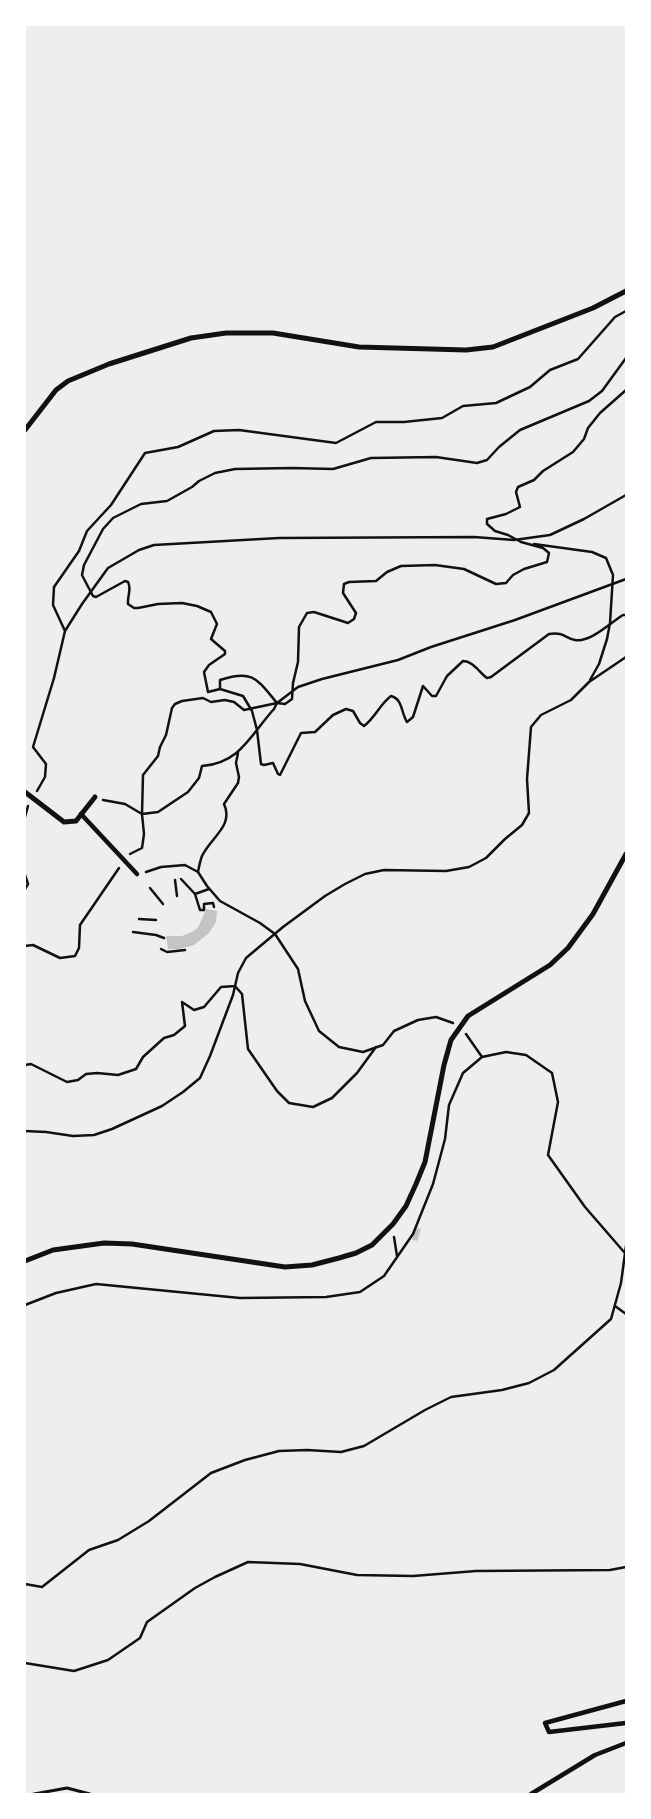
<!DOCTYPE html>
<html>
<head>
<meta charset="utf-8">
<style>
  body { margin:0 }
  #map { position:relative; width:651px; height:1819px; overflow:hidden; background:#fff; font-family:Signika,sans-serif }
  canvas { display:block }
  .frame { position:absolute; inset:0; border:26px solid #fff; pointer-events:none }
</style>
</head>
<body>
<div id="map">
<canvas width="651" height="1819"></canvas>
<div class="frame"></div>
</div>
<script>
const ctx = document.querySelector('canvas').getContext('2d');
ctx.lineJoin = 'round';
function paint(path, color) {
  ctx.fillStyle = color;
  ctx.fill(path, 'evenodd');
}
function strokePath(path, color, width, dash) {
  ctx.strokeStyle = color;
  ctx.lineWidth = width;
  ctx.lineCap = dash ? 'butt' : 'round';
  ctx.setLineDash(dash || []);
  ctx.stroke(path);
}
const green = new Path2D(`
  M25,25H626V1794H25Z`);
const building = new Path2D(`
  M206,909L217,911L216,922L209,933L194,945L179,949H168L166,936H182L194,931L199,926Z
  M416,1228L421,1229L417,1241L412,1240Z`);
const path = new Path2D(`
  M626,358L602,391L589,401L520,430L499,447L487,460L477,463L436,457L371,458L333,469L292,468L235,469L215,473L199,481L192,487L167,501L141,504L113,518L103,529L84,565L82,575L84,579L93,596L96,597L125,581L128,582C132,590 127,596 128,604L134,608H138L158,604L182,603L197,606L211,612L217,624L211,639L225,651V654L209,665L204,672L208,692L220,689L243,696L252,711L257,730L261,764L264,765L273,763L278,774L280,775L301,733L315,732L333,715L346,709L353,711L360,723L364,726C375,718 380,704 391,696C403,699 401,713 407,722L413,717L423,686L432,696H436L447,676L463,661C473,661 479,672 487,678L491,677L549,634C565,632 564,638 575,640C590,643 610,623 623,615H626
  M534,544L592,552L606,558L613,575L610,623L607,639L599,664L590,680
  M65,631L53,605L54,587L79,551L87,531L111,505L145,453L178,447L214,431L239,430L336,443L376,422H404L442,418L463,406L496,403L530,387L550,370L578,359L615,317L626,311
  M220,689V680C253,669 257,679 277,703L285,704L292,699L293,683L298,662L299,627L307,613L314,612L348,623L354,619L356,613L343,593L344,584L349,582L376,581L387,572L401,566L435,565L464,569L496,584L506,583L513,575L524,569L547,562L549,553L543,548L521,542L508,535L495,531L487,524V519L506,514L520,507L516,492L518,487L534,480L543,471L573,452L584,439L588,428L600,413L626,390
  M37,791L45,777L46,764L33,747L54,678L65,631L82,604L108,568L139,550L154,545L279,538L474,537L514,540L550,535L584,519L626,495
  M103,800L125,804L142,814L143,775L158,756L160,747L166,735L172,708L175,704L182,701L203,698L211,702L225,700L234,702L244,710L277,703
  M25,817L28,806
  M130,854L142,848L144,834L142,814L158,812L188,792L199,778L202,766C241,763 251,734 274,709L277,703L298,687L322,679L398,660L431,647L515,620L626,579
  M146,872L161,867L185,865L198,872L207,886L220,901L260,923L275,934L298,969L305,1001L319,1031L339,1047L363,1052L383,1045L394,1031L418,1020L436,1017L453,1023
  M198,872C199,867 200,861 202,856C211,837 234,826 224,804L238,783L239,777L236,763L238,753
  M25,875L28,884L25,889
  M181,879L195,894L200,910H204V904L213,903L214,907
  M175,880L177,896
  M150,888L163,904
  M195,894L209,889
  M139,919L156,920
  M133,932L156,935L164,938
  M25,946L33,945L60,958L75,956L79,948L80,925L119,868
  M161,949L167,952L185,950
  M466,1034L482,1057
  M25,1065L31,1064L67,1082L78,1080L86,1074L97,1073L118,1075L136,1069L143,1057L164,1038L174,1035L185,1026L182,1002L194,1010L204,1007L221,987L235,986L242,994L248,1049L277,1091L289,1103L313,1107L332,1098L357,1073L376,1047
  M25,1131L46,1132L73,1136L94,1135L112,1129L162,1106L183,1092L200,1078L210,1056L233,995L238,973L246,958L283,927L325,896L345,884L365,874L384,870L446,871L469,867L486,858L505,839L522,825L529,813L527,779L531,727L541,715L571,700L589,682L626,657
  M394,1237L397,1256
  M25,1305L56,1293L96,1284L240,1298L326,1297L360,1292L384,1276L413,1234L433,1184L445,1139L449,1105L463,1073L482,1057L506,1052L526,1055L552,1073L558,1102L548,1155L585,1207L624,1252
  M615,1306L626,1314
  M25,1584L42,1587L89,1550L118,1540L149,1521L211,1473L245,1460L279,1451L307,1450L341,1452L364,1446L425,1410L451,1397L502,1390L529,1383L554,1370L611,1319L621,1283L626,1246
  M25,1663L74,1671L108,1660L140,1638L147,1622L195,1588L215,1577L248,1562L300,1564L357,1575L413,1576L476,1571L610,1570L626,1567`);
const service = new Path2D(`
  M34,1794L67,1788L90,1794`);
const pedestrian = new Path2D(`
  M81,814L137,874
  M626,1701L545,1723L549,1732L626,1723
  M531,1794L595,1755L626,1743`);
const minor = new Path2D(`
  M25,430L56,390L68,381L109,364L191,338L226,333H273L359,347L466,350L493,347L593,308L626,291
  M25,792L64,822L76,821L95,797
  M25,1261L53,1250L104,1243L132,1244L285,1267L312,1265L339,1258L356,1253L372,1245L393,1224L406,1206L416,1184L425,1162L444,1065L451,1040L468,1016L550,965L568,948L593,914L626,854`);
paint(green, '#eee');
paint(building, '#c4c4c4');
strokePath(path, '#111', 2.5);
strokePath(service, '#111', 3);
strokePath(pedestrian, '#111', 4.5);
strokePath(minor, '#111', 5);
</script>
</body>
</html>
